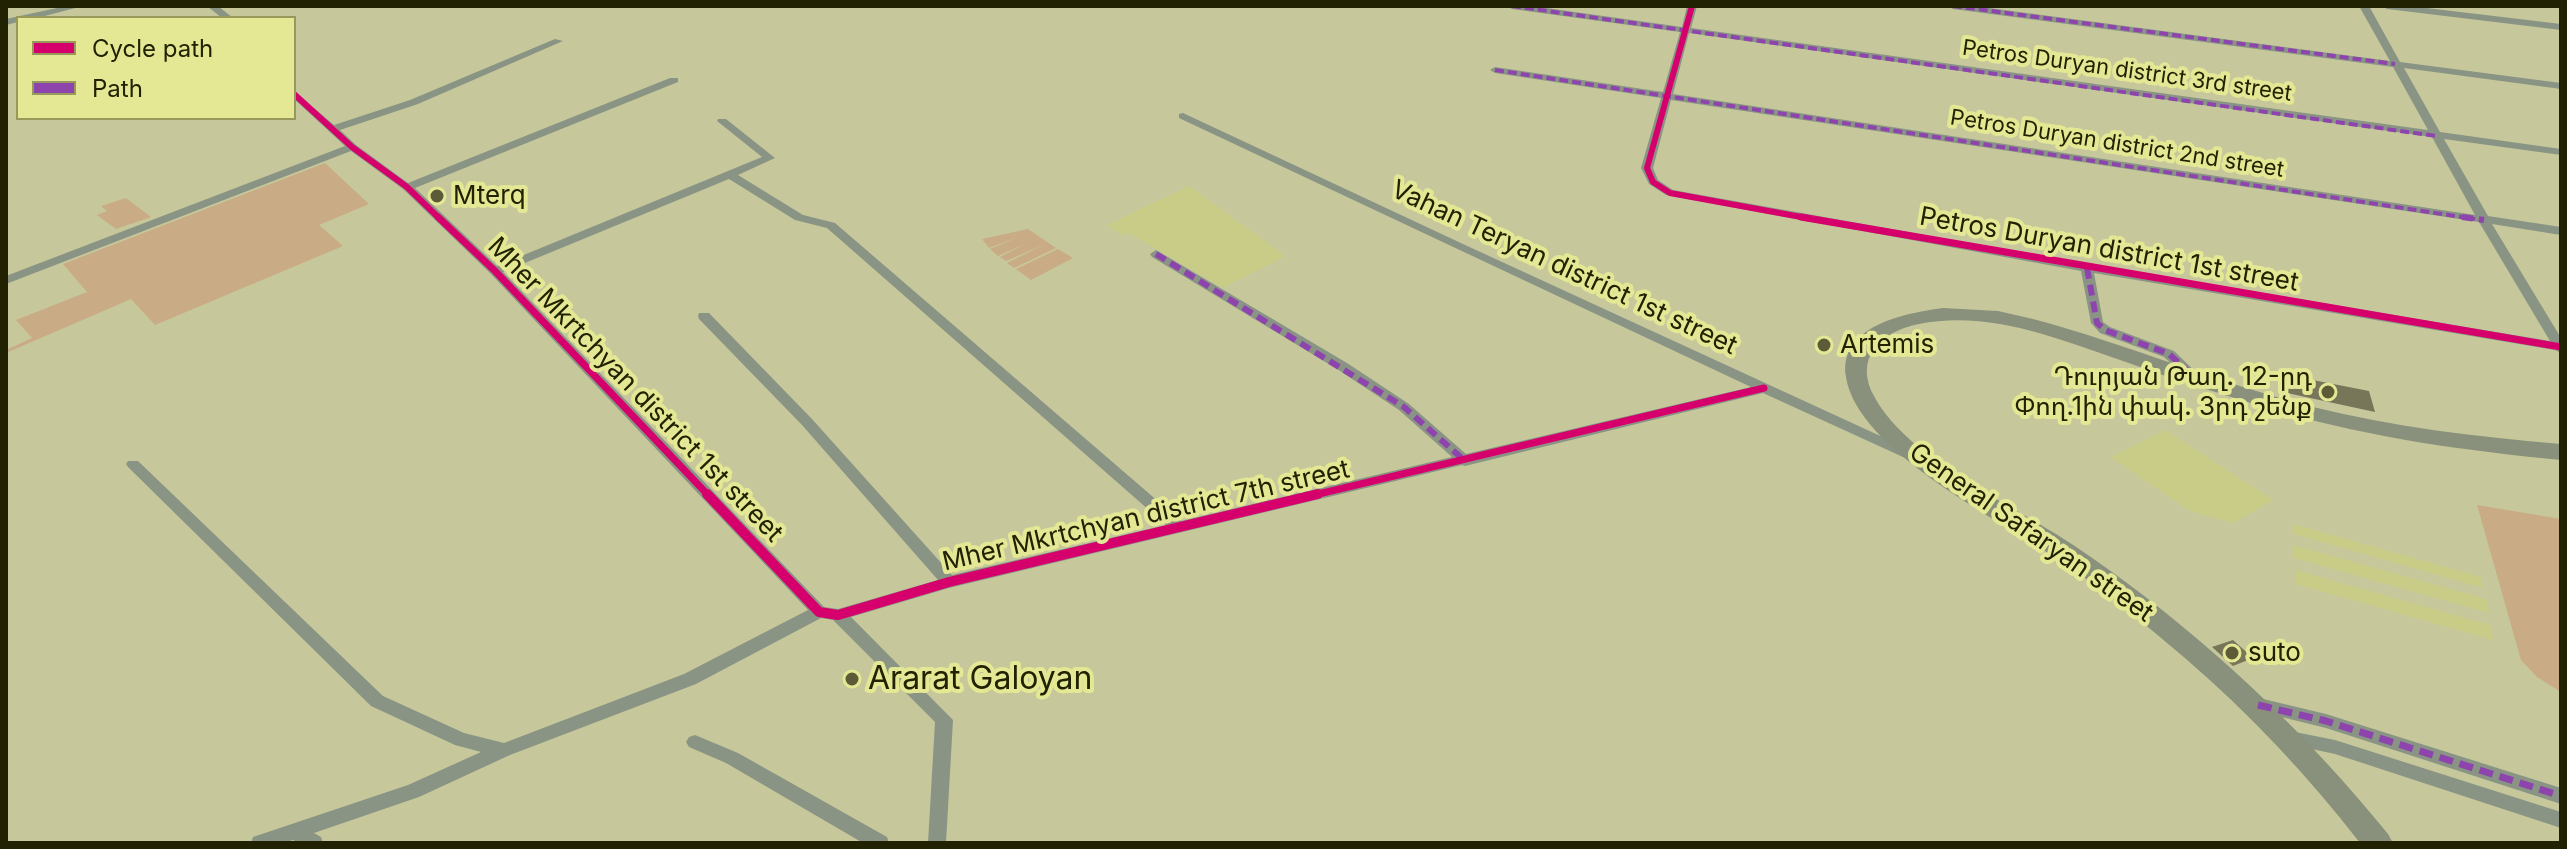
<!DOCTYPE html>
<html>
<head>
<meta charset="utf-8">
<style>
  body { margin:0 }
  #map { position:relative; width:2567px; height:849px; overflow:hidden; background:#c6c89b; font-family:Inter,sans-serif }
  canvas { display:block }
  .frame { position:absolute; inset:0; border:8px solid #212201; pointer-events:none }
  .legend { position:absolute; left:16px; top:16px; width:280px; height:104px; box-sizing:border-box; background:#e4e895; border:2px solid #96995a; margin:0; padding:10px 14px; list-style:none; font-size:24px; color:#212201 }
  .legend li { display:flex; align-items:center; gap:16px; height:40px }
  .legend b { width:40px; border:2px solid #96995a }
</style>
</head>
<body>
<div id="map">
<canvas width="2567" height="849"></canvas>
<div class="frame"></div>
<ul class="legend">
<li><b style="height:10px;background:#d6006c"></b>Cycle path</li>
<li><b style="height:10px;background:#8e44ad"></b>Path</li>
</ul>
</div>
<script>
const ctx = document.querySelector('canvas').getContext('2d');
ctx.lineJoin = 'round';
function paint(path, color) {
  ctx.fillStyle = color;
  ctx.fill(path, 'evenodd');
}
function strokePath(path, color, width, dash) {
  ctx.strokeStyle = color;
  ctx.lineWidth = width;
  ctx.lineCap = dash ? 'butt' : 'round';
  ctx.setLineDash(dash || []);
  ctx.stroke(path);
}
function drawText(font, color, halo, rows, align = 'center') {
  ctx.font = font + ' Inter,"Noto Sans Armenian",sans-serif';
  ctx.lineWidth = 8;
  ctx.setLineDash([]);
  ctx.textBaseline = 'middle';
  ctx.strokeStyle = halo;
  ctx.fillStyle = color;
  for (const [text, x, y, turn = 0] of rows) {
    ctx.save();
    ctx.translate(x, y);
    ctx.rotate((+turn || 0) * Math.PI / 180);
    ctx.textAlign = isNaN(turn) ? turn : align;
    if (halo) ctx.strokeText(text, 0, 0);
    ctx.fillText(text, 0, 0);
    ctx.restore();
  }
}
const built = new Path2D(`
  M1189,186L1285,256L1223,288L1129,233L1123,235L1107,225Z
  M2165,430L2273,500L2233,523L2190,511L2111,457Z
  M2293,524L2481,577L2483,588L2294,534Z
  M2293,545L2486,599L2489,613L2294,558Z
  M2295,570L2490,625L2493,640L2296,584Z`);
const green = new Path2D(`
  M325,163L369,204L319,225L343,246L155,325L131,299L6,353V350L32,338L16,320L87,292L63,264Z
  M126,198L151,217L116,229L97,215L107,211L101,206Z
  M1028,229L1056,248L1014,268L1007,263L1045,244L1006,261L1000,257L1025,244L998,256L990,249L1018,237L989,248L982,239Z
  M1058,249L1073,258L1031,280L1016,269Z
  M2477,505L2561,519V692L2537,677L2521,660Z`);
const building = new Path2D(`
  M2282,374L2369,391L2375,412L2287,393Z
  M2233,640L2253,658L2233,666L2212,647Z`);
const street = new Path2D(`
  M66,6H83L37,18H18V22L6,25V19Z
  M207,6H218L233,18H222Z
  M1507,6H1532L1682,27L1687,6H1697L1691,28L2428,130L2393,67L1953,9L1948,6H1974L2390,61L2359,6H2369L2400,62L2561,83V89L2404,68L2440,132L2561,149V155L2444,139L2488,216L2561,227V235L2492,224L2561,338V353L2555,350L2094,273L2103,322L2110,327L2174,351L2201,377L2199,380H2189L2164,357L2100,333L2091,323L2081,271L1666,195L1649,184L1641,168L1661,98L1495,73L1490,70L1495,67L1663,92L1680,32L1512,9ZM1689,33L2432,137L2475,215L1673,94ZM1671,100L2479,222L2550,341L2087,264L1673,190L1658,180L1653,168Z
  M2382,6H2410L2561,24V30L2387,9Z
  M555,39L563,41L418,104L340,130L356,145L408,183L670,78H678V82L415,188L497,266L762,157L717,121L718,119H726L775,158L738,175L803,215L835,223L1181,521L1452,457L1399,410L1337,369L1152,257L1150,254L1156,250L1347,363L1409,404L1466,454L1751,387L1179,118V114L1183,113L1463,244L1913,451L1915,454L1913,457H1903L1763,393L1465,466L1462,465L949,588L851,617L953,720L946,843H928L935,722L833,620L821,618L696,684L510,755L419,797L314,833L321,837L323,843H298L293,840L284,843H251L253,837L408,785L481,752L455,745L371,706L128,467L126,464L128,461H138L383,696L464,733L504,743L684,674L808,610L491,274L403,189L351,151L6,284V276L345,146L294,99V91L334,125L410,100ZM729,179L795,220L827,228L1166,525L952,575L812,419L709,313H699L698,316L699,319L802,425L938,580L838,609L824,607L503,272Z
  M2259,698L2326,714L2561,788V804L2326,728L2253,710L2250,705L2253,700Z
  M2290,731L2335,740L2561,812V828L2335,754L2284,743L2281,738L2284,733Z
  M695,735L738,753L887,837L889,843H863L726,763L689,747L686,742L689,737Z`);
const secondary = new Path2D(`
  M1943,308L1998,311L2033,319C2127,344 2218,383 2313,407C2394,427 2478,437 2561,444V460C2467,451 2373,438 2282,412C2229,397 2176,380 2123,361C2058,339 1990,310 1919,324C1883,331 1854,356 1873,394C1902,453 2001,500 2056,534C2080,549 2104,566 2127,583C2225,656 2311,739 2388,834L2393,843H2360C2308,776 2250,714 2186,659C2146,625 2105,591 2062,562C2004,522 1857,451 1846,377C1838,325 1907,313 1943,308Z`);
const quietFar2 = new Path2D(`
  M1512,6L2436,136
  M1953,6L2395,64
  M1495,70L2475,219`);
const quietFar1 = new Path2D(`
  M2462,217L2484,220
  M1156,254L1404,407L1465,461
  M2087,268L2097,323L2105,330L2169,354L2194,377`);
const quiet = new Path2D(`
  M2258,705L2326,721L2561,796`);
const cyclewayFar2 = new Path2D(`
  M1692,6L1647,168L1653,182L1670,193L1812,219
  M294,94L352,147L407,187L440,219`);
const cyclewayFar1 = new Path2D(`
  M438,217L495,271L709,496
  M1801,217L2561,347
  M1310,496L1764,388`);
const cycleway = new Path2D(`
  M707,494L819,612L838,615L949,582L1318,494`);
const markers = [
  [437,196,8,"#5b5c37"],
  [1824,345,8,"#5b5c37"],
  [2328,392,8,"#5b5c37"],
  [2232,653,8,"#5b5c37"],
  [852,679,8,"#5b5c37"]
];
const farStreetnames = [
  ["Petros Duryan district 3rd street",2127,71,8],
  ["Petros Duryan district 2nd street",2117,144,9]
];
const poiNames = [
  ["Mterq",453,196],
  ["Artemis",1840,345],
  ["Դուրյան Թաղ. 12-րդ",2312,377,"right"],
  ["Փող.1ին փակ․ 3րդ շենք",2312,407,"right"],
  ["suto",2248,653]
];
const streetNames = [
  ["Petros Duryan district 1st street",2109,250,10],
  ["Vahan Teryan district 1st street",1564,268,25],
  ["Mher Mkrtchyan district 1st street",635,390,46],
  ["Mher Mkrtchyan district 7th street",1146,516,-13],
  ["General Safaryan street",2031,533,35]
];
const nearPoinames = [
  ["Ararat Galoyan",868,679]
];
paint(built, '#c9cc86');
paint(green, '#c9ab85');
paint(building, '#777659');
paint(street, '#8a9484');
paint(secondary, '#89917c');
strokePath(quietFar2, '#8e44ad', 4, [9, 4]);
strokePath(quietFar1, '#8e44ad', 6, [11, 6]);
strokePath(quiet, '#8e44ad', 7, [14, 7]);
strokePath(cyclewayFar2, '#d6006c', 6);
strokePath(cyclewayFar1, '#d6006c', 7);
strokePath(cycleway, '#d6006c', 10);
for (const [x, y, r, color] of markers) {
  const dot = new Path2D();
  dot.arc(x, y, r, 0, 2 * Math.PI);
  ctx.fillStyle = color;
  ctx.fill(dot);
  strokePath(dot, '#e4e895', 3);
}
drawText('22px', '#212201', '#e4e895', farStreetnames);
drawText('26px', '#212201', '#e4e895', poiNames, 'left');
drawText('26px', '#212201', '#e4e895', streetNames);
drawText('32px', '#212201', '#e4e895', nearPoinames, 'left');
</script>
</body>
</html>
